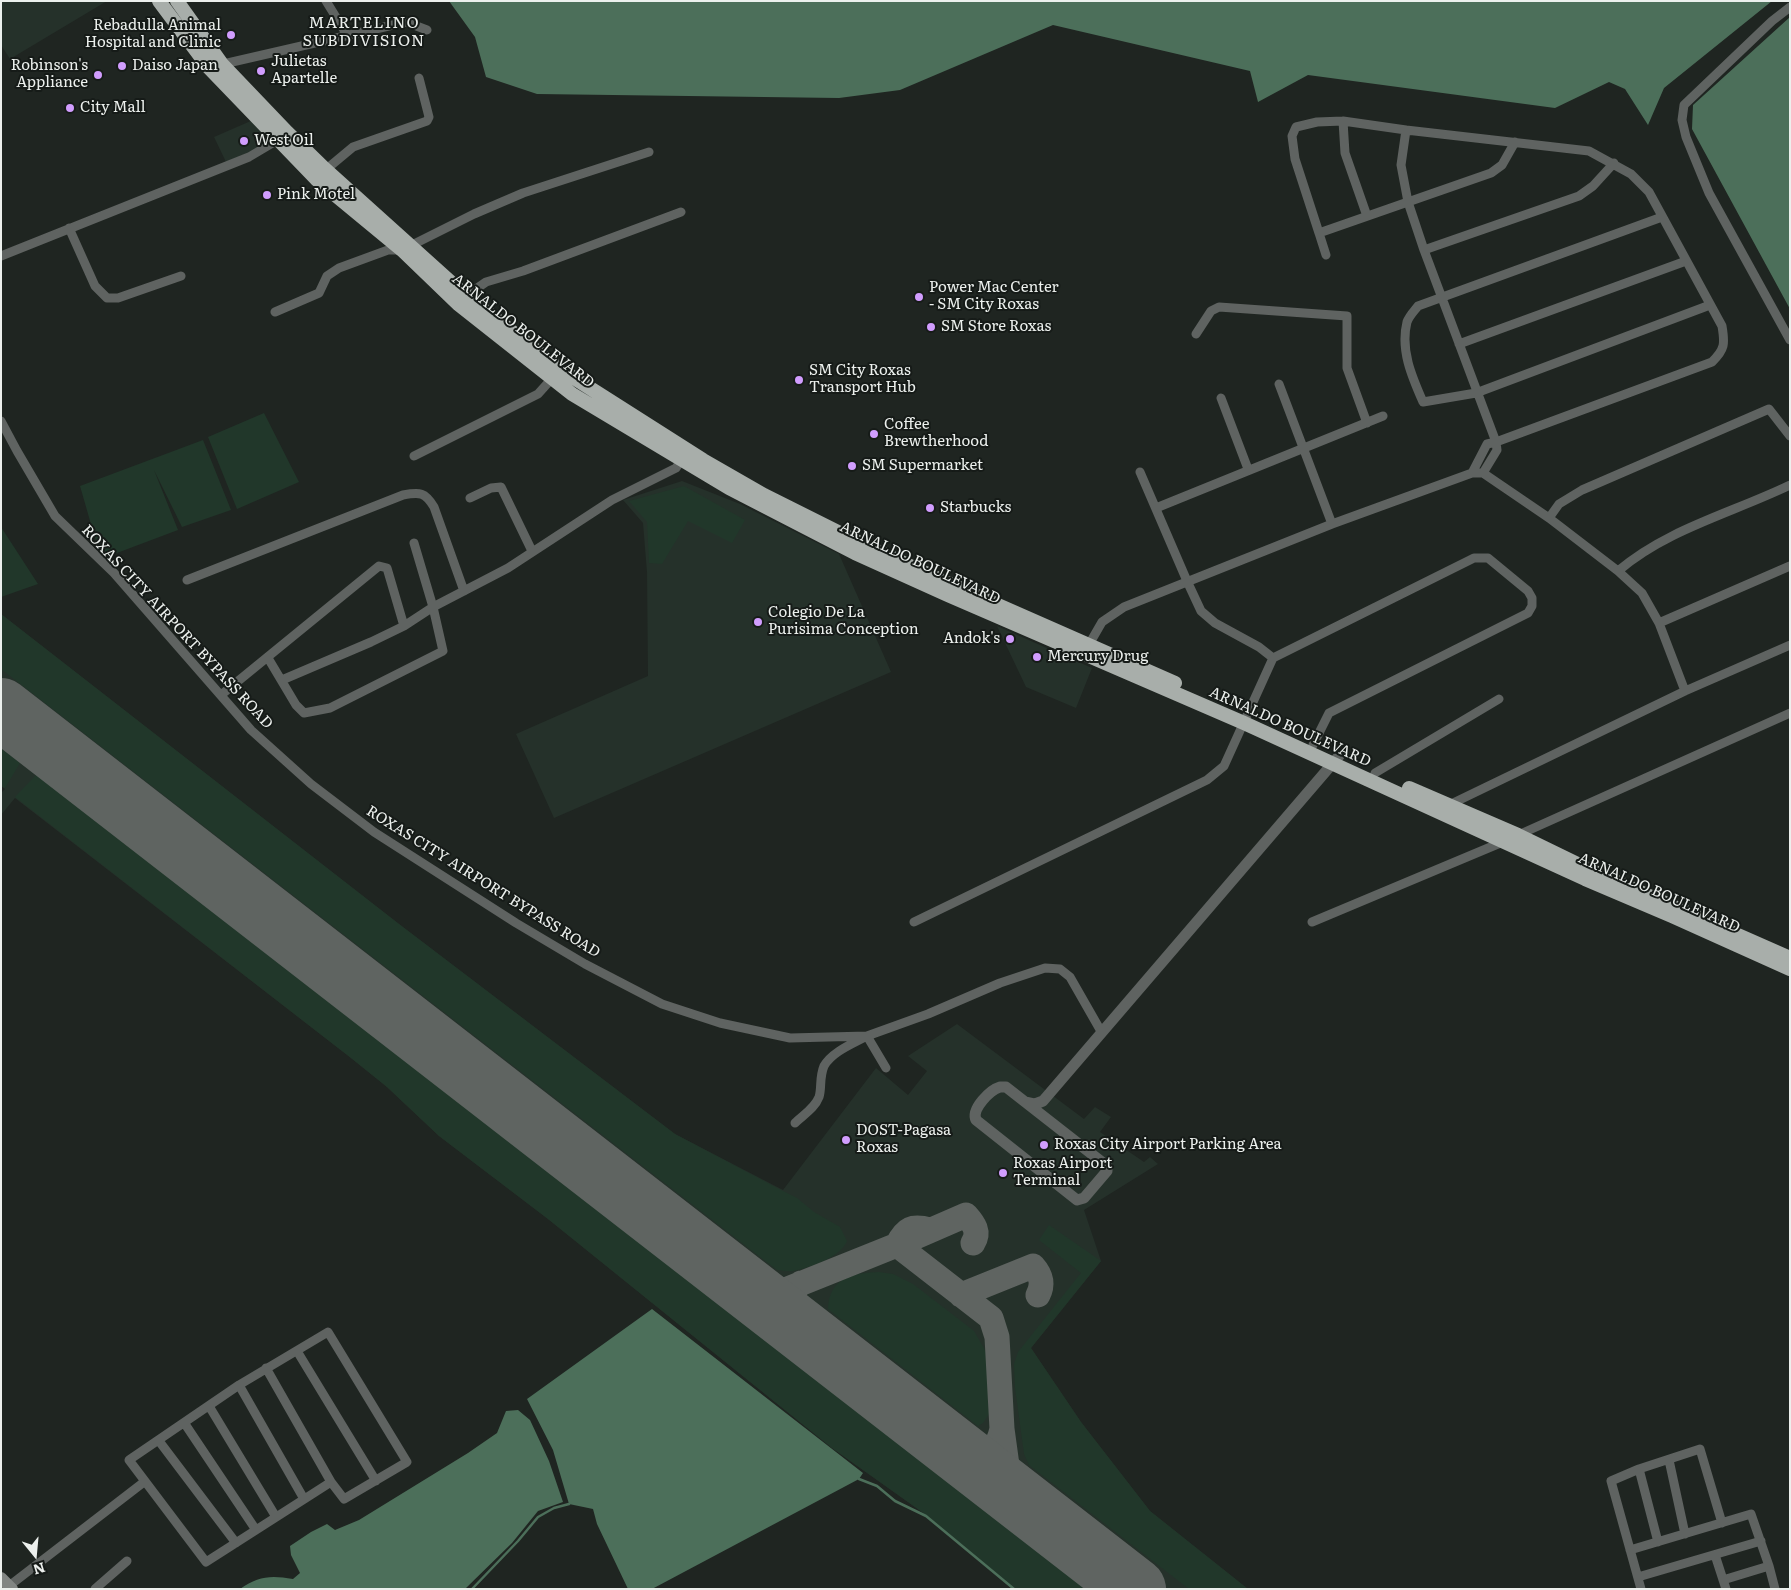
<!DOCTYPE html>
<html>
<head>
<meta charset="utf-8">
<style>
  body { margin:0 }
  #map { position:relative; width:1791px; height:1590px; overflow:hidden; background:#1f2521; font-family:Literata,serif }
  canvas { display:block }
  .frame { position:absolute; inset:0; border:2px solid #ecf0ed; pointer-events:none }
  .north { position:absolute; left:10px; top:1530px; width:50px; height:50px; -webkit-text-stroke:4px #161b18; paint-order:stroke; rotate:163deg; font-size:14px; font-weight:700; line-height:20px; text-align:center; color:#ecf0ed }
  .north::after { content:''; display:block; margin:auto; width:18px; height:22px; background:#ecf0ed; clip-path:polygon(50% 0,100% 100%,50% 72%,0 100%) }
</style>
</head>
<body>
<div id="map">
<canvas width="1791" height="1590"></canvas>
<div class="frame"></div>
<div class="north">N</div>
</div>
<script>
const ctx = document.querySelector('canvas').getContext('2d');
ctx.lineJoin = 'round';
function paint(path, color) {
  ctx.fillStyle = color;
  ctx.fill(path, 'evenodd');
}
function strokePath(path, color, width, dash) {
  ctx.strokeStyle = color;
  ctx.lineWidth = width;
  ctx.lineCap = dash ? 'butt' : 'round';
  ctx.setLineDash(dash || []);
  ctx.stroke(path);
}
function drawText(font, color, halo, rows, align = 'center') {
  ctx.font = font + ' Literata,serif';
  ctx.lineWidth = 4;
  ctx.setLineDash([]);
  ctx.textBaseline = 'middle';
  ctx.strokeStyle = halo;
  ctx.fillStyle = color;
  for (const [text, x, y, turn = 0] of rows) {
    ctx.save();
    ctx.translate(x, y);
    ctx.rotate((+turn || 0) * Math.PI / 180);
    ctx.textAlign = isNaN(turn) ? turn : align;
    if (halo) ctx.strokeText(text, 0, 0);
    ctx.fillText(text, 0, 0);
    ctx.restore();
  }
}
const built = new Path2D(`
  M1,1H107L10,59L1,45Z
  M253,120L272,139L265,146L226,162L214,137Z
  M682,481L740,504L839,554L891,672L554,818L516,734L648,676L647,572L643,523L623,500Z
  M1,614L399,924L675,1134L783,1190L876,1068L908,1095L927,1071L908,1056L957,1024L1084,1119L1095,1107L1111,1117L1100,1132L1144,1162L1150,1157L1158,1164L1084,1210L1101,1261L1031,1348L1081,1422L1150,1511L1248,1589H1015L929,1517L832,1448L548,1219L439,1136L387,1087L351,1058L15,798L1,815V793L5,789L1,786Z
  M997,626L1092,668L1076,708L1026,687Z`);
const green = new Path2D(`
  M264,413L299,482L237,509L208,437Z
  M203,440L231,510L182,527L154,470L178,530L101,559L80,486Z
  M684,486L745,520L732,543L688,521L662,564L649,563L647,522L629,501Z
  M1,527L38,584L1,597Z
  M1,614L399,924L675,1134L783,1191L797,1198L814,1212L840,1227L847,1241C841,1257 809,1268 793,1271C788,1272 782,1270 777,1270L1,669Z
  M1,748L20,763L5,788L1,786Z
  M36,775L1087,1589H1015L929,1517L832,1448L548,1219L439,1136L387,1087L351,1058L15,797Z
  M1049,1225L1101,1261L1031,1348L1081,1422L1150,1511L1248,1589H1189L1029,1465L1024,1454L1015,1388L1014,1364L1018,1352L1081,1273L1039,1240Z
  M879,1272L893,1274L913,1284L974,1331L986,1352L990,1370L992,1395L989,1414L983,1423L978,1426L828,1309C829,1278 852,1273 879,1272Z`);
const water = new Path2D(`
  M449,1H1772L1664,88L1648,125L1625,89L1609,82L1555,108L1308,75L1258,102L1250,71L1053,25L900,90L839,98L537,94L486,77L475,37Z
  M1790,17V309L1692,129L1693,105Z
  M652,1309L863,1473L859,1479L652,1589H628L597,1524L593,1509L569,1504L553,1450L527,1399Z
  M518,1410L530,1420L549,1461L563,1502L538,1511L512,1543L465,1589H240C258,1576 271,1575 293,1579L300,1573L291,1555L290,1546L311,1532L327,1524L335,1530L359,1520L468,1453L497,1433L506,1411Z`);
const stream = new Path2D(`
  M859,1479L877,1486L895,1501L926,1516L1014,1589
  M472,1589L518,1541L538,1517L554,1508L569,1504`);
const taxiway = new Path2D(`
  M930,1230C912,1225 906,1228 897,1245L991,1318L997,1337L1002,1429L1009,1480L1011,1490L1016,1496
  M747,1288L760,1295L775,1294L897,1245L966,1215C974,1224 980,1232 973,1243
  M961,1295L1033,1266C1041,1275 1044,1283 1038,1295
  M796,1326C788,1307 786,1298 801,1283
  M961,1454C985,1461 997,1452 1002,1429`);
const runway = new Path2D(`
  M1,709L1135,1589`);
const minor = new Path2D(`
  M326,1L347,35
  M1790,7L1772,21L1684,105L1682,120L1686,137L1709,193L1790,340
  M219,65L406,22L427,30
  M1343,121L1345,153L1367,216
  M1406,130L1401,165L1408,202L1424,250L1496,442L1712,362C1725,349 1725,344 1722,326L1649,192L1631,174L1589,151L1406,130L1343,121L1317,122L1296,127L1292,136L1295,159L1319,233C1376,213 1434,193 1491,173L1502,165L1515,142
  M323,172L353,147L427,121L429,117L419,78
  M1662,217L1418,306C1415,310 1409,316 1407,322C1400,350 1412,377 1423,402L1476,393L1710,305
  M69,228L95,286L107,298H118L181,276
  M1319,233L1326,255
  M1424,250L1579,196L1593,186L1614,163
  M1,256L249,157L281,138
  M463,298L486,282L523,271L681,212
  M275,312L319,293L327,276L339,268L388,250H402L474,214L523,193L649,152
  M1196,334L1211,311L1219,307L1347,316V368L1367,423
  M1459,344L1686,261
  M1279,384L1332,524
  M1221,398L1248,469
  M1,421L17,451L55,516L114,573L251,730L311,784L374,832L516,923L585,964L662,1004L720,1023L790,1038L867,1036L928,1014L1000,983L1045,968L1060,969L1070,977L1102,1033
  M414,456L538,394L555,375
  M1140,472L1187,581L1201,611L1215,623L1259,647L1273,658
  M1472,473L1487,444L1496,442L1497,450L1483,473
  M470,498L491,488L501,487L532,551
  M1156,508L1383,416
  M1549,518L1559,504L1582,490L1769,409L1790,436
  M1618,571C1667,529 1732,513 1790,485
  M187,580L403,495C420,492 425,492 434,507L464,591
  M1659,623L1790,566
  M1087,648L1102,622L1124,607L1332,524L1472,473H1483L1549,518L1618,571L1642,593L1659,623L1685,691
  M268,658L296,705L304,713L330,708L443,651L433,607L414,543
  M282,680L371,642L404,626L433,607L508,568L612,500L676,468L682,459
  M221,695L379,566L387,568L404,626
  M1375,773L1499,699
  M1449,805L1685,691L1790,645
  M1516,836L1790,713
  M914,922L1207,780L1224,766L1273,658L1474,558H1488L1528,591L1532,598V606L1528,613L1329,713L1313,745
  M1312,922L1505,841
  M867,1036L886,1068
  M795,1123C803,1115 815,1108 819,1097C822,1088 819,1078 824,1066C832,1052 852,1044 865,1037
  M328,1332L407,1462L344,1499L331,1482L206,1562L129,1460L239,1385Z
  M297,1351L376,1481
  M266,1368L331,1482
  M239,1385L304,1499
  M209,1406L276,1517
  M185,1424L256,1530
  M159,1441L236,1543
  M1669,1460L1685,1534
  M1639,1469L1658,1542
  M1630,1550L1751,1514L1769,1566L1775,1589
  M1715,1555L1726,1589
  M1638,1577L1761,1541
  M1723,1580L1769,1566
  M9,1586L144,1482
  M95,1589L127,1561
  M1641,1589L1611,1481L1639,1469L1700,1449L1722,1523`);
const tertiary = new Path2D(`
  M1000,1087H1006L1107,1166V1171L1084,1198L1077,1200L976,1120C971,1109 990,1090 1000,1087Z
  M1026,1102L1035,1104L1043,1101L1339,756`);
const secondary = new Path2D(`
  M1,1578L12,1589`);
const trunk = new Path2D(`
  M159,1L209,68L316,179L402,250L458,304L572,394L729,488L855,553L948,595L1244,723L1585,879L1672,916L1790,969
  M177,1L222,64L287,132L325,169L465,295L560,369L703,460L764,495L860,543L939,579L1175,683
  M1409,788L1518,835L1590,870L1790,958`);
const markers = [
  [231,35,5,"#d19dfe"],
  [122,66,5,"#d19dfe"],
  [261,71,5,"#d19dfe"],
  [98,75,5,"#d19dfe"],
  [70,108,5,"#d19dfe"],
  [244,141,5,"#d19dfe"],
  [267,195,5,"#d19dfe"],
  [919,297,5,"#d19dfe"],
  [931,327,5,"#d19dfe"],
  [799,380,5,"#d19dfe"],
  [874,434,5,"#d19dfe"],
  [852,466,5,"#d19dfe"],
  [930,508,5,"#d19dfe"],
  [758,622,5,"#d19dfe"],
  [1010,639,5,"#d19dfe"],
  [1037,657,5,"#d19dfe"],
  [846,1140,5,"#d19dfe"],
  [1044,1145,5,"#d19dfe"],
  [1003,1173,5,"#d19dfe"]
];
const poiNames = [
  ["Rebadulla Animal",221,26,"right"],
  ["Hospital and Clinic",221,43,"right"],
  ["Julietas",271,62],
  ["Apartelle",271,79],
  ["Robinson's",88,66,"right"],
  ["Appliance",88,83,"right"],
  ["Daiso Japan",132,66],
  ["City Mall",80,108],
  ["West Oil",254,141],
  ["Pink Motel",277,195],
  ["Power Mac Center",929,288],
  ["- SM City Roxas",929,305],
  ["SM Store Roxas",941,327],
  ["SM City Roxas",809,371],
  ["Transport Hub",809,388],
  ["Coffee",884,425],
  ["Brewtherhood",884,442],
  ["SM Supermarket",862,466],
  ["Starbucks",940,508],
  ["Colegio De La",768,613],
  ["Purisima Conception",768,630],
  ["Andok's",1000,639,"right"],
  ["Mercury Drug",1047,657],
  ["DOST-Pagasa",856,1131],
  ["Roxas",856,1148],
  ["Roxas City Airport Parking Area",1054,1145],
  ["Roxas Airport",1013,1164],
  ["Terminal",1013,1181]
];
const streetNames = [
  ["ARNALDO BOULEVARD",523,331,38],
  ["ARNALDO BOULEVARD",920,563,25],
  ["ROXAS CITY AIRPORT BYPASS ROAD",177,627,47],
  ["ARNALDO BOULEVARD",1290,727,24],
  ["ROXAS CITY AIRPORT BYPASS ROAD",483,882,32],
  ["ARNALDO BOULEVARD",1659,893,24]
];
const neighbourhoodNames = [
  ["MARTELINO",364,23],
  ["SUBDIVISION",364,41]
];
paint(built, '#25312a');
paint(green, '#21372a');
paint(water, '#4c6f5a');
strokePath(stream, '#4c6f5a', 2.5);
strokePath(taxiway, '#5f6461', 25);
strokePath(runway, '#5f6461', 62);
strokePath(minor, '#5f6361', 9);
strokePath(tertiary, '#5f6361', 11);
strokePath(secondary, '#828683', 12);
strokePath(trunk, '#a8aeaa', 14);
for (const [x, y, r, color] of markers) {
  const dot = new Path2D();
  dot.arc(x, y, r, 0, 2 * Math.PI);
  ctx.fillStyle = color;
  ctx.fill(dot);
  strokePath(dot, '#161b18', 2);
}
drawText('15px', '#ecf0ed', '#161b18', poiNames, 'left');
drawText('15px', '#ecf0ed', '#161b18', streetNames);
ctx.letterSpacing = '1px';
drawText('16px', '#ecf0ed', '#161b18', neighbourhoodNames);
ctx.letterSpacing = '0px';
</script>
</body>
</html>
